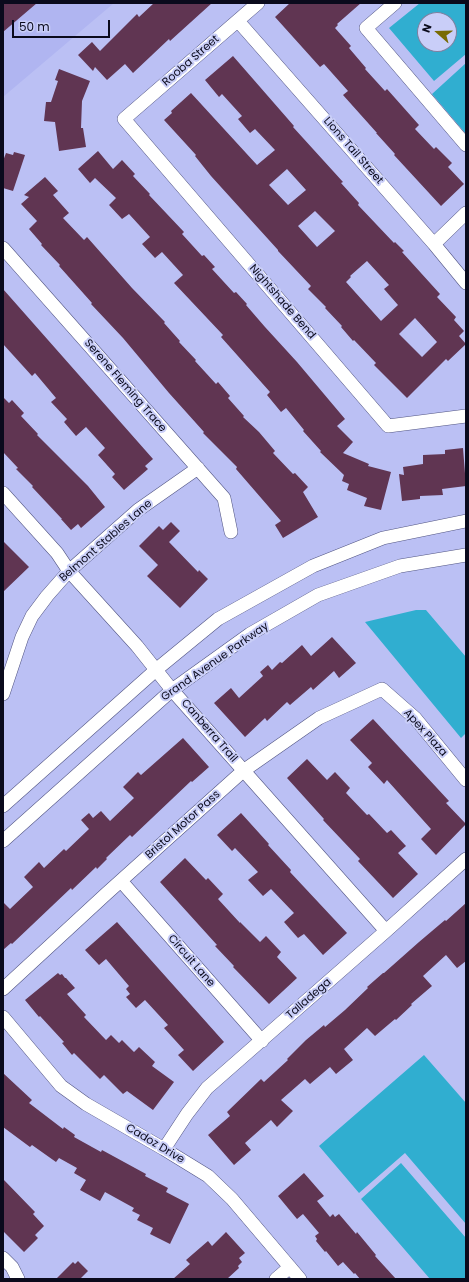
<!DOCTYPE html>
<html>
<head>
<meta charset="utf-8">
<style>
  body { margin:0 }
  #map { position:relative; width:469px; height:1282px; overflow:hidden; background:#bbc0f4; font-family:Poppins,sans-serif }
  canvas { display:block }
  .frame { position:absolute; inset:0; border:4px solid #0a0a1c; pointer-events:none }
  .north { position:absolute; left:417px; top:12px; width:40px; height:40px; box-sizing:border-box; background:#c9cef8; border:1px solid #7d80a0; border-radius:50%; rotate:290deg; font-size:11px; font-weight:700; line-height:16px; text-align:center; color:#0a0a1c }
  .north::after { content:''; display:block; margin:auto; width:14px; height:18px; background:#796b04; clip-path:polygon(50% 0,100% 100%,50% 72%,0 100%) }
  .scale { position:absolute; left:12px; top:20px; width:98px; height:18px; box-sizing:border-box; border:2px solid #0a0a1c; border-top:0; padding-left:5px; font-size:12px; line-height:14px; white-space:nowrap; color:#0a0a1c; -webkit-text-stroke:3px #c9cef8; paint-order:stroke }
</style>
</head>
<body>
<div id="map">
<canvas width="469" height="1282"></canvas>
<div class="frame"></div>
<div class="north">N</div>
<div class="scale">50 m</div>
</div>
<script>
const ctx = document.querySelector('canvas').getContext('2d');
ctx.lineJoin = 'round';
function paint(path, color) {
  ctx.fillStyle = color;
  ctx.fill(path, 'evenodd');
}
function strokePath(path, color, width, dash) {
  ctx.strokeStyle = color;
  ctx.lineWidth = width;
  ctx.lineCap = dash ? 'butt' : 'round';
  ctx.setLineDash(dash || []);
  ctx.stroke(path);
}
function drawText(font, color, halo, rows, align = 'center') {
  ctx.font = font + ' Poppins,sans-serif';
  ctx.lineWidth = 4;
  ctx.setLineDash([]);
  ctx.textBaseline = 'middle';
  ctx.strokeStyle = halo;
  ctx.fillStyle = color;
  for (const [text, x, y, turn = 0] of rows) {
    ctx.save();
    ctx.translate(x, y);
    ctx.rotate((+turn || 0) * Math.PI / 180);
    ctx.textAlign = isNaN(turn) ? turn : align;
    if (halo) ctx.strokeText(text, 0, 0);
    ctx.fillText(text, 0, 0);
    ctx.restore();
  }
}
const built = new Path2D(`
  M3,3H114L3,97Z`);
const water = new Path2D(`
  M420,3H466V54L434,81L389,28ZM425,20H449V44H425Z
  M466,63V134L432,94Z
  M416,610H426L466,657V733L461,738L365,622Z
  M424,1055L466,1103V1224L405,1153L359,1193L319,1146Z
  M401,1163L466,1238V1279H430L361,1199Z`);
const building = new Path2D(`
  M3,3H37L3,32Z
  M154,3H212L170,41L169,39L133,73L125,64L107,80L95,67L93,71L78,55L92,42L100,51L137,14L139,17Z
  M290,3H361L337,24L338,25L335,28L351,46L349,48L366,68L365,69L385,91L387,89L419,125L415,129L434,149L436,147L452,163L448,167L464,184L441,206L394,155L395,154L376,133H377L343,95L348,91L324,64L320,67L275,17Z
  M233,56L294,126L293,127L343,182L341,183L359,203L358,205L394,243L395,242L404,251L402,252L440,294L437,297L456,317L454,320L464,331L459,336L466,344L448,361L446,359L407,398L374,365L376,363L354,340L353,341L341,327L342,326L325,308L326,307L308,289L311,286L278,251V250L211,176L195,156L196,155L164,120L172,113L171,111L191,93L257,165L275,150L255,129L250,133L238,119L242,116L222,94L219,97L205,80ZM287,169L306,190L288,205L269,185ZM315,211L335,231L317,247L298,226ZM367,261L389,285L384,289L398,305L381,321L346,282L351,277L350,276ZM415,318L437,342L422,357L399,334Z
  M59,69L90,81L82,101L81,128H83L86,147L59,151L55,122L44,121L46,102H51L58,81L55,80Z
  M98,151L113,169L122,160L135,174L133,176L150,194L149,195L184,232L182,234L202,256L204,255L215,267L212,269L234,293L236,292L247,304L246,305L265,327L297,362L345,419L337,426L353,442L343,453L369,464L368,466L391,472L381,510L364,506L367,498L347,490L349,484L342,481L344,475L320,452L321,451L303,431L304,430L286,408L281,412L267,395L270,392L221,337L223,335L174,283L183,275L162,252L155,258L142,244L150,237L129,214L122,219L109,205L116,198L95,178L90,183L78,169Z
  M14,152L25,155L13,191L3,188V161L6,153L13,155Z
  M45,177L58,191L53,195L69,213L63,218L84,240L87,237L132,288L165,322L164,323L180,341L179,342L196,360L195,361L216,384L218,382L230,396L228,398L244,416L243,417L259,432L275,451L273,453L293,474L295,473L308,487L303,492L318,517L283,538L275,525L281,521L236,469L237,467L203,433L204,432L169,393L123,338L91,304L92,303L59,266L60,265L41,245L42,244L29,229L37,221L21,204L29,197L24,195Z
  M3,289L153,459L145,466L148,469L124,490L112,477L115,474L98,455L105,448L86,427L76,436L64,422L67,419L51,402L56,398L35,373L32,376L3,344Z
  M3,397L9,403L12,400L24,413L21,416L38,434L37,435L88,486L105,507L81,528L78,524L71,530L61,519H62L32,487L33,486L16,469L18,468L3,452Z
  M463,448L466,486L442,489L443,495L420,496V499L402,501L399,474L404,475L403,467L423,464V455L445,454V450Z
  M171,522L180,531L169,542L198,572L199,570L208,579L180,608L147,576L158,565L139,546L159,526L163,530Z
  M3,541L29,567L3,592Z
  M332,637L356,663L339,678L334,671L313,690L311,687L290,705L287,702L267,721L265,718L245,737L214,703L231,688L239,698L263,676L260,672L268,665L272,670L280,662L282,663L302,645L311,656Z
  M373,719L449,801L446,803L466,824L436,855L421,839L431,829L387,780L384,784L368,767L372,763L350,740Z
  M183,738L209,767L192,782L191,781L132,837L130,835L106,858L107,859L97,869L96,867L72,890L71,888L12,944L11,943L3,950V902L10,909L33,887L24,877L39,862L44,868L64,849L66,851L89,829L81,820L89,813L93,818L101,811L110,821L134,798L123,787L138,772L141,775Z
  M307,759L327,780L335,772L350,788L346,793L367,815L369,814L387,833L391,830L406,846L398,853L418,874L393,898L358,861L360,859L323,820L324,819L287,778Z
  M241,813L269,844L268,845L291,870L290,872L347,933L323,955L304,934L298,938L284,922L294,913L271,889L263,896L248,880L258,872L235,848L232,851L217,835Z
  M185,858L206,880L208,878L223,894L218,899L240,923V922L260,942L266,936L281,952L277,957L297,978L269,1004L233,967L234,966L215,946L217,945L160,882Z
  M466,903V961L457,968L446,955L423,976L432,986L411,1004L412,1005L396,1020L395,1019L375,1036L367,1028L344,1049L353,1060L336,1074L330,1067L310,1084L305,1079L281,1100L293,1111L277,1127L271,1120L245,1143L251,1150L234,1165L208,1135L230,1116L227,1112L261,1079L264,1082L288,1060L287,1059L306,1040L324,1025L325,1027L345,1010L368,988L367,987L383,973H384L419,942L445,920L446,921Z
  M117,922L224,1042L193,1071L178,1055L184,1050L164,1028L168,1025L145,1000L136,1008L126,997L130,994L126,989L129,986L106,959L99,965L85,950Z
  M58,973L60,975L62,974L65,978H66L75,988L67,994L86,1015L84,1017L106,1040L111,1035L119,1043L122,1040L134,1052L139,1047L155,1062L152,1066L174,1082L153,1110L127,1091L123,1094L104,1075L100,1079L74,1053L72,1055L62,1043L64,1042L40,1016L39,1017L25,1000Z
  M3,1073L32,1100L29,1103L63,1129L64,1127L75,1135L74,1137L101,1152L102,1150L146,1174L145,1176L168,1188L166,1192L189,1204L170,1244L150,1234L153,1228L137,1220L140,1215L132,1211L134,1208L105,1192L100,1201L80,1190L86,1180L74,1173L77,1168L59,1158L56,1162L32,1145L30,1147L3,1127Z
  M304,1173L324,1196L317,1201L330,1217L333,1214L335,1217L339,1214L356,1234L357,1232L376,1255L375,1256L396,1279H360L355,1273L354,1274L343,1262L338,1266L326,1251L325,1252L316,1241L317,1239L315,1236L319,1233L303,1214L297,1219L278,1196Z
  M3,1179L35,1212L33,1214L44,1226L35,1235L38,1238L24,1252L3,1231Z
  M226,1232L245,1253L239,1258L242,1262L238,1266L239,1268L227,1279H173L190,1264L186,1260L208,1241L212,1246Z
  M78,1261L88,1271L80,1279H56L73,1262L75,1264Z`);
const minor = new Path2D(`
  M258,3L124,119L388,426L466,416
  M395,3L366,28L466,145
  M238,21L434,244L466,283
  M434,244L466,213
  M3,248L224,498L231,532
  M3,493L57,553L69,571L137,646L172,690L386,931
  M3,694L22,637L32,616L47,596L69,571L138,510L198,468
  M3,806L157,669L218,619L313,566L383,538L466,521
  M3,841L172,690L250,634L318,595L400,566L466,555
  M121,881L262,1041
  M3,989L106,894L243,771L319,718L382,689L415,718L466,780
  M3,1017L61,1086L86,1104L164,1149L208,1176L232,1199L300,1279
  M164,1149L187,1114L207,1088L386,931L466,859
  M3,1258L12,1267L18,1279
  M276,1279L290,1267`);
const streetNames = [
  ["Rooba Street",191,61,-41],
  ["Lions Tail Street",353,151,49],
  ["Nightshade Bend",282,302,49],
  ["Serene Fleming Trace",125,386,49],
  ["Belmont Stables Lane",106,541,-41],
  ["Grand Avenue Parkway",215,662,-35],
  ["Canberra Trail",209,731,49],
  ["Apex Plaza",425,733,48],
  ["Bristol Motor Pass",183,825,-42],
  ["Circuit Lane",191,961,49],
  ["Talladega",309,999,-41],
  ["Cadoz Drive",155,1144,31]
];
paint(built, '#b0b5f1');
paint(water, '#30aed0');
paint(building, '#603552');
strokePath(minor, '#525583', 14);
strokePath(minor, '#fff', 13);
drawText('11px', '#0a0a1c', '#c9cef8', streetNames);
</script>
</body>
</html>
